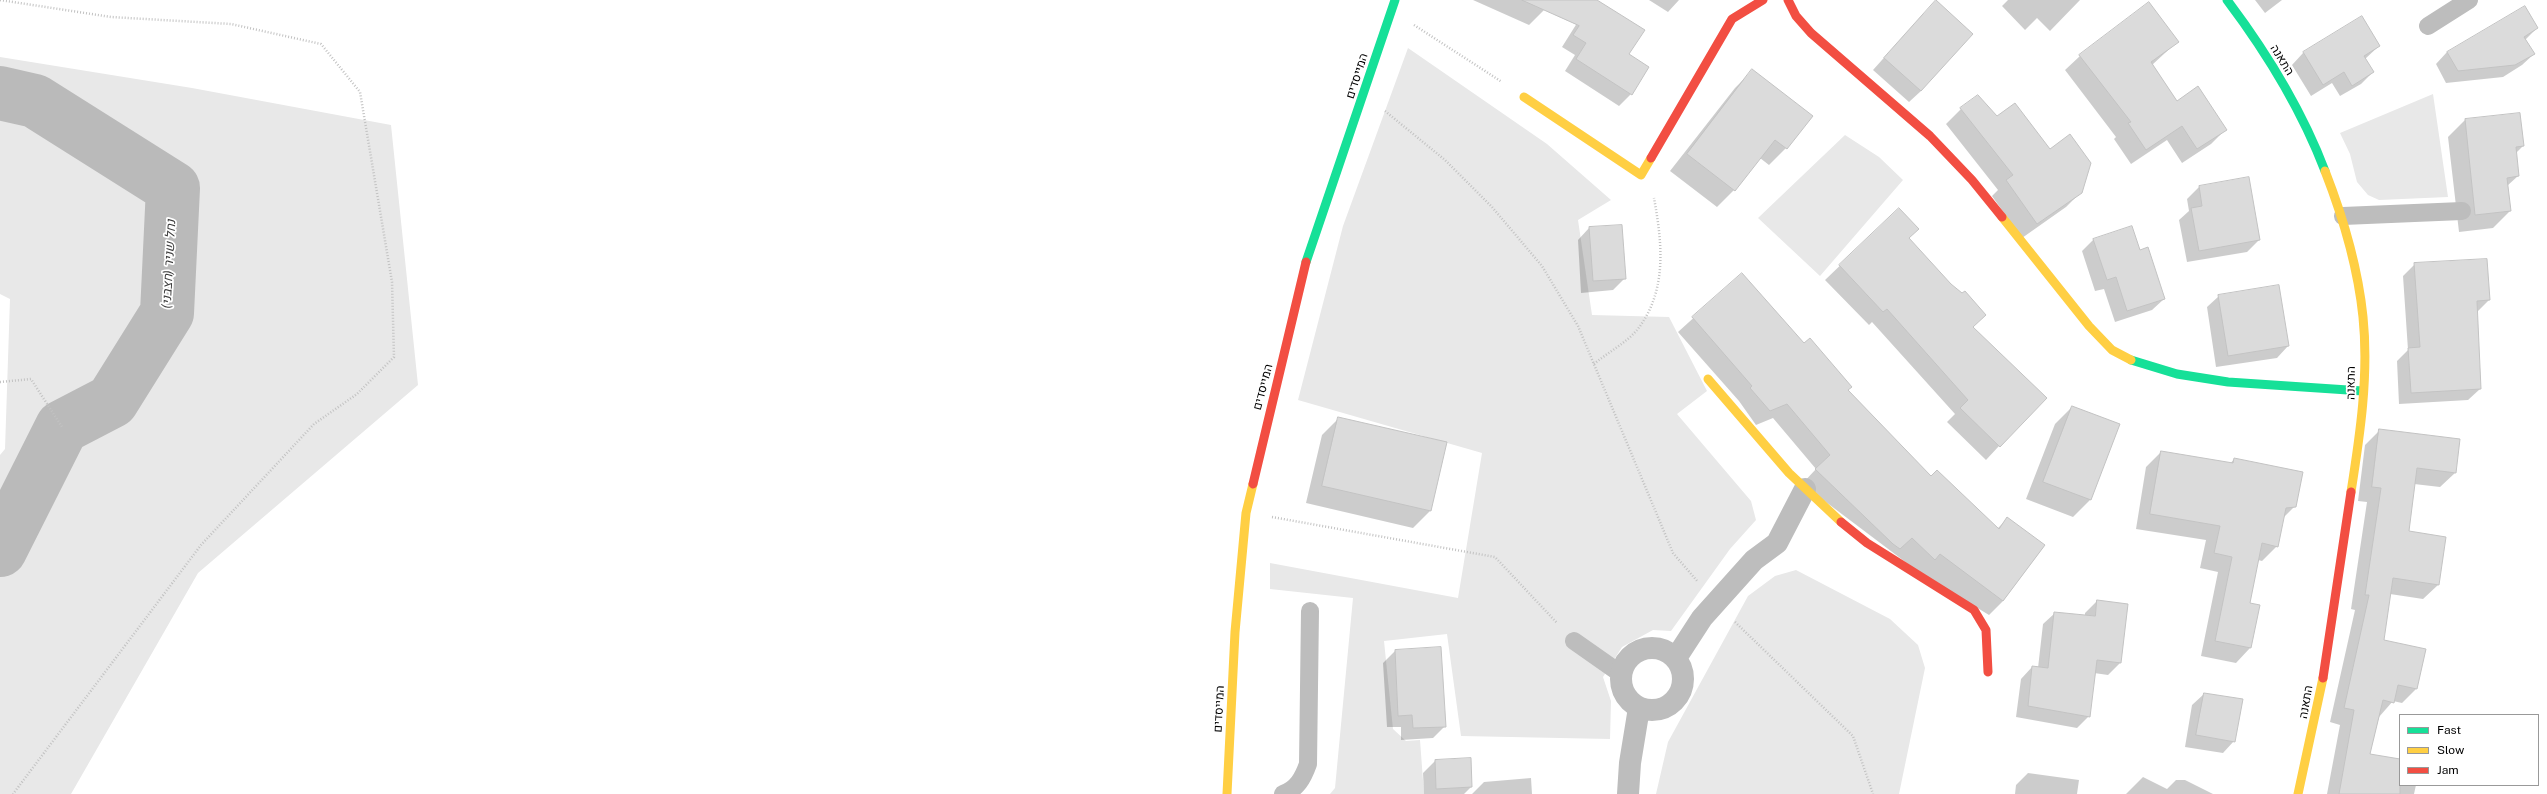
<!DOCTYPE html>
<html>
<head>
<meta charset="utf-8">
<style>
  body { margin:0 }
  #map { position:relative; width:2547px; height:794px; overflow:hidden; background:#fff; font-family:"Public Sans",sans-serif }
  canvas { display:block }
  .legend { position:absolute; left:2399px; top:714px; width:140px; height:72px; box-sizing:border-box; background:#fff; border:1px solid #999; margin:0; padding:5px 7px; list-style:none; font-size:12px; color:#000 }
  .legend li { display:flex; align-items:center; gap:8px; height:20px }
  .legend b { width:20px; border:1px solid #999 }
</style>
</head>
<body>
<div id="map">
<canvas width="2547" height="794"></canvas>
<ul class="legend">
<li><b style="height:5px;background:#16e098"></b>Fast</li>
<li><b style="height:5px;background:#ffcf43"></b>Slow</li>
<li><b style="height:5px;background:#f24e42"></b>Jam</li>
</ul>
</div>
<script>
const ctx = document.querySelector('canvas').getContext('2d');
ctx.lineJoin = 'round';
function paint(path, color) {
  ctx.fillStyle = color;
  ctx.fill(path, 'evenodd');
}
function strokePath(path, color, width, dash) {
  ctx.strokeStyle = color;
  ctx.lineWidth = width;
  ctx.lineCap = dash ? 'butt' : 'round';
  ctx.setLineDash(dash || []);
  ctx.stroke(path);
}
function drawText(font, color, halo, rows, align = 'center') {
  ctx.font = font + ' "Public Sans",Heebo,sans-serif';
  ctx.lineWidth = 3.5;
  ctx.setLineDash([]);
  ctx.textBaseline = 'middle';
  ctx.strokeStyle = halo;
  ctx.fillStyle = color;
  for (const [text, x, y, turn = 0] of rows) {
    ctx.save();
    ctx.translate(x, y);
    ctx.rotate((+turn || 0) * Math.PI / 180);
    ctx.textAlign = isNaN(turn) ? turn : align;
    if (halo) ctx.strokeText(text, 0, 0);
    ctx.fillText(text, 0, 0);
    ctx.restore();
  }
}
const green = new Path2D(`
  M1408,48L1547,144L1611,200L1578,220L1592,315L1669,317L1707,391L1677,414L1751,501L1756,520L1730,549L1671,631L1653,630L1622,647L1603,677L1611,701L1610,739L1461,736L1447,634L1384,641L1393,729L1406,741L1420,740L1424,794H1330L1335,788L1353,598L1270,589V563L1458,598L1482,453L1298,400L1343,226Z
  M0,57L192,88L391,125L418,385L198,573L71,794H0V455L5,449L10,299L0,294Z
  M2433,94L2448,197L2379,200L2368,195L2357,182L2350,154L2340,133Z
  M1845,135L1879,157L1903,180L1820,276L1758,218Z
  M1796,570L1890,619L1918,645L1925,668L1899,794H1656L1668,742L1748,596L1775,576Z`);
const shadow = new Path2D(`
  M1473,0H1548L1544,10L1529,25Z
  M1649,0H1679L1668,12Z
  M2008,0H2080L2050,31L2037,18L2025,30L2002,6Z
  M2255,0H2282L2265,13Z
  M1584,12L1628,55L1631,94L1619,106L1565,71L1575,55L1562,47Z
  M1924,13L1921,91L1909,102L1873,70Z
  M2362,17L2379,46L2365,59L2373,72L2361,84L2340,96L2332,83L2311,96L2292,65L2303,53Z
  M2537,28L2525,40L2534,54L2522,65L2503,77L2446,83L2436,64L2447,52Z
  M2178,41L2152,65L2176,102L2225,130L2211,144L2182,163L2167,140L2131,164L2114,139L2116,137L2065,70L2080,56Z
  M1752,71L1786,148L1769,165L1760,158L1734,190L1717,207L1670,171L1735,88Z
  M1961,109L1997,118L2081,192L2066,207L2022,238L1992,196L1998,190L1946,124Z
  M2465,120L2523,146L2515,154L2518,176L2507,186L2510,211L2493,228L2459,232L2448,137Z
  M2248,179L2259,240L2247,252L2187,262L2179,220L2189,211L2187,199L2199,187Z
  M1899,209L1908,239L1950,285L1972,328L1999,446L1986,460L1947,422L1955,414L1872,322L1869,325L1825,280Z
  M1589,228L1625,278L1613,290L1581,293L1578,240Z
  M2094,239L2139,251L2164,299L2152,310L2115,322L2104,289L2095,291L2082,251Z
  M2415,264L2489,300L2477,312L2480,389L2468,400L2399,404L2397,361L2408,350L2403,276Z
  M1742,274L1804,344L1931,478L1997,529L2007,519L2044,546L2003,601L1989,615L1920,573L1802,484L1816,469L1773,418L1756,425L1739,401L1678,332Z
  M2219,296L2288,346L2277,358L2216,367L2207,307Z
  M2072,407L2119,424L2090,500L2073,517L2026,499L2055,424Z
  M1339,418L1430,511L1413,528L1306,503L1322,435Z
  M2380,430L2455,473L2440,487L2414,484L2408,532L2438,585L2423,599L2390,594L2383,641L2416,689L2402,703L2393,701L2379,717L2369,755L2400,760V785H2416L2414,794H2327L2340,725L2330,722L2355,610L2351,609L2367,502L2358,501L2365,445Z
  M2161,452L2230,464L2234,459L2295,506L2282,519L2277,546L2262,561L2258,560L2249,604L2259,606L2250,648L2236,663L2201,656L2218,572L2200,568L2206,540L2136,529L2146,467Z
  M2097,601L2127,605L2120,663L2108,675L2094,673L2089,716L2077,728L2016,717L2021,679L2032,667L2038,668L2043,624L2055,613L2085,616V613Z
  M1440,648L1445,726L1433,738L1401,740V727H1387L1383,663L1395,651Z
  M2204,694L2234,741L2223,753L2185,747L2192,705Z
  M1435,761L1471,787L1464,794H1424L1423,773Z
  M2028,773L2079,780L2077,794H2015L2016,785Z
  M2143,777L2167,789L2176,780H2185L2213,794H2126Z
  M1531,778L1532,794H1472L1484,782Z`);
const river = new Path2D(`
  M0,93L35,101L173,188L167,313L112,401L62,427L0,550`);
const building = new Path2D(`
  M1522,0H1597L1645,30L1629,54L1649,67L1632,95L1576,59L1586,43L1573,35L1579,26Z
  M1936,0L1973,34L1921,91L1884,58Z
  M2149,2L2179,42L2151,62L2177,101L2198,86L2227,130L2197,149L2182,126L2146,150L2128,123L2131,122L2079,55Z
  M2525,6L2538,28L2524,37L2535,54L2515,65L2458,71L2447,52Z
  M2362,16L2380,46L2364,56L2374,72L2352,86L2344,72L2323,85L2303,52Z
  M1752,69L1813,116L1787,149L1775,140L1735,191L1687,154Z
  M1978,95L1997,116L2015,103L2050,149L2070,134L2091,163L2082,193L2037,224L2006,180L2013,175L1960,108Z
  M2520,113L2524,146L2516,147L2519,176L2507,178L2511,211L2475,215L2465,119Z
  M2249,177L2260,240L2199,251L2191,208L2202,206L2199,186Z
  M1899,208L1919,229L1909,238L1951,284L1962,293L1965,291L1986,315L1973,327L2047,398L2000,447L1960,408L1968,400L1887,309L1883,312L1839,265Z
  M1622,225L1626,279L1593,281L1589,227Z
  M2132,226L2140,250L2148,247L2165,299L2127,311L2116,277L2107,280L2093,239Z
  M2487,259L2490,300L2477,301L2481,389L2411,393L2408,348L2420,347L2414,263Z
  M1742,273L1804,343L1810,338L1852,387L1848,390L1931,476L1937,470L1999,529L2007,517L2045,545L2003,601L1940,554L1935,560L1912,538L1900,549L1893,544L1815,469L1830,455L1787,404L1770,411L1750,388L1752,386L1692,317Z
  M2279,285L2289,346L2228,356L2218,295Z
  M2072,406L2120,424L2091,500L2043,482Z
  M1338,417L1447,442L1431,511L1322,486Z
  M2379,429L2460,439L2456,473L2417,468L2409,531L2446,537L2439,585L2393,578L2384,640L2426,649L2417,689L2398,685L2394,703L2383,700L2370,754L2400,759V794H2339L2354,710L2344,708L2369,595H2365L2381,488L2372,487Z
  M2161,451L2233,463L2234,458L2303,472L2296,507L2286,508L2278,547L2262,543L2250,603L2260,605L2251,648L2215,641L2232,557L2214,553L2220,526L2150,514Z
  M2097,600L2128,604L2121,663L2097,660L2090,717L2028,706L2032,666L2048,668L2054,612L2095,616Z
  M1441,647L1446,727L1413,728L1412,715L1398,716L1395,650Z
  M2204,693L2243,699L2235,742L2196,735Z
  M1471,758L1472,787L1436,789L1435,760Z`);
const path = new Path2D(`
  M0,0L111,17L231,24L321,44L360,92L392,282L394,357L357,394L314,424L201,545L13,794
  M1414,25L1502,82
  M1385,111L1445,160L1492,207L1542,266L1578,326L1673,553L1698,582
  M1594,364C1607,353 1626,343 1637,330C1668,291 1662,242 1654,198
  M0,382L31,379L62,427
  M1272,517L1495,557L1557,623
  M1735,622L1853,736L1873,794`);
const lane = new Path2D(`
  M2428,26L2469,0
  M2343,216L2462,211
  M1574,641L1621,674
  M1283,794C1297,789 1303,778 1308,764L1310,611`);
const street = new Path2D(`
  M1621 679a31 31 0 1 1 62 0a31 31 0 1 1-62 0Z
  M1676,658L1702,618L1754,560L1777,543L1805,489
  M1628,794L1630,763L1639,708`);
const fast = new Path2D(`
  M2227,0C2267,53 2301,108 2325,171
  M1306,262L1395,0
  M2131,360L2177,374L2228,382L2363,391`);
const slow = new Path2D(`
  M1524,97L1641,175L1651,158
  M2325,171C2343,217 2358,268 2363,317C2369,375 2360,435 2351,492
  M2002,217L2089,326L2112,350L2131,360
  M1708,379L1789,473L1841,522
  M1227,794L1235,632L1246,513L1253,484
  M2298,794L2323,678`);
const jam = new Path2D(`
  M1788,0L1796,16L1811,33L1930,136L1972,180L2002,217
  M1651,158L1732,19L1763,0
  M1253,484L1306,262
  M1841,522L1867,543L1974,610L1986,630L1988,672
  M2323,678L2351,492`);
const streetNames = [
  ["התאנה",2282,60,58],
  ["המייסדים",1357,76,-72],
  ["התאנה",2351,383,-89],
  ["המייסדים",1263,387,-75],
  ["התאנה",2306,702,-80],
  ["המייסדים",1219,709,-87]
];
const waterNames = [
  ["נחל שניר (חצבני)",169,264,-87]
];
paint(green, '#e8e8e8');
paint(shadow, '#0003');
strokePath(river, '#bababa', 54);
paint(building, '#dbdbdb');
strokePath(building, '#c3c3c3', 1);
strokePath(path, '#c2c2c2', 2.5, [1, 2]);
strokePath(lane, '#bdbdbd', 18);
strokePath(street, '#bdbdbd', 22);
strokePath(fast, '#16e098', 9);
strokePath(slow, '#ffcf43', 9);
strokePath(jam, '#f24e42', 9);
drawText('12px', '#000', '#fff', streetNames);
drawText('italic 13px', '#3d3d3d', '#fff', waterNames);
</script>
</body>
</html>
